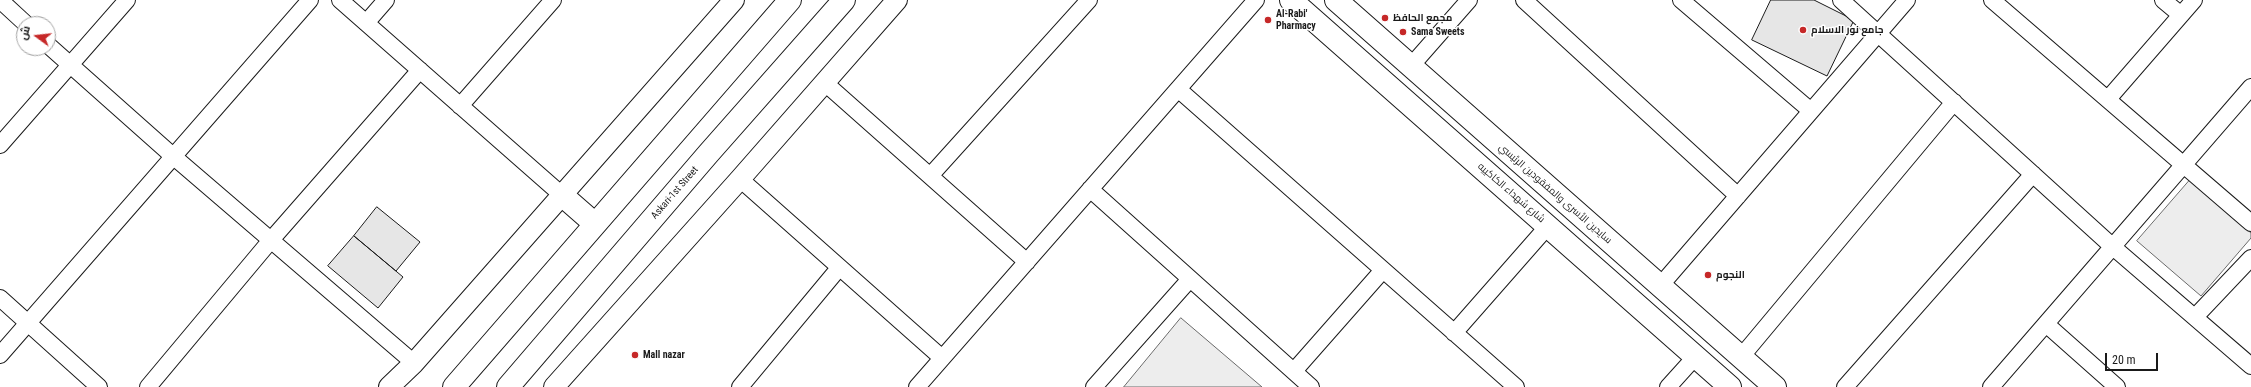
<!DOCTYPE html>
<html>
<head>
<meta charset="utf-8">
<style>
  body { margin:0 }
  #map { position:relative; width:2251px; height:387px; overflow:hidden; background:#fff; font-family:"Roboto Condensed",Cairo,sans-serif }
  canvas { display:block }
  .north { position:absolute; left:16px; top:16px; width:40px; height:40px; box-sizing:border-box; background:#fff; border:1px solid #a3a3a3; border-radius:50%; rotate:285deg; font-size:11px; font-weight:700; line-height:16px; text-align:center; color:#1a1a1a }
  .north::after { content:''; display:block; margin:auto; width:14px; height:18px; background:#c62828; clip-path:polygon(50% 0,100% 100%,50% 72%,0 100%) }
  .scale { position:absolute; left:2105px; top:353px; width:53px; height:18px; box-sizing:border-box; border:2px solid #1a1a1a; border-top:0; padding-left:5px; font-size:12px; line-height:14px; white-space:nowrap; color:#1a1a1a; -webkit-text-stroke:3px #fff; paint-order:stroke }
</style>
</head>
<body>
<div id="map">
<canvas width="2251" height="387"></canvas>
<div class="north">ش</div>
<div class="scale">20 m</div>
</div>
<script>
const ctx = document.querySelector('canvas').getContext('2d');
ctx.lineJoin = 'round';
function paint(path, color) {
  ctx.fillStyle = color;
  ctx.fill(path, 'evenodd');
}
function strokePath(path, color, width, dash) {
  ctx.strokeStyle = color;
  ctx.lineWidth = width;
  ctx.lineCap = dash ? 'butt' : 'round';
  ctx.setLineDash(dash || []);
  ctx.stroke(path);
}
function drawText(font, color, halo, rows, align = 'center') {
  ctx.font = font + ' "Roboto Condensed",Cairo,sans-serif';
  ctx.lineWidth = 3;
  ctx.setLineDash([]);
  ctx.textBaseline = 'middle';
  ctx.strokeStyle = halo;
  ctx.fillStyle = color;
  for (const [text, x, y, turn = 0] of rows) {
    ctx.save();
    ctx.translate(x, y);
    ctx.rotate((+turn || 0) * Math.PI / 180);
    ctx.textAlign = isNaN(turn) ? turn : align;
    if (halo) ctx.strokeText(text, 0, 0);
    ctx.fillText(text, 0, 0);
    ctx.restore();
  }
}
const built = new Path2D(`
  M2190,180L2251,233V238L2201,296L2137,241Z
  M1181,318L1262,387H1124Z`);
const building = new Path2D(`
  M1771,0H1814L1854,20L1827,76L1752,40Z
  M377,207L420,242L396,271L354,236Z
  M354,236L403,277L378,308L328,266Z`);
const minor = new Path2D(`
  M0,0L26,24
  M340,0L563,196
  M1524,0L1738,196
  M1681,0L1811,111
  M1841,0L2113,247L2251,366
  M1992,0L2251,223
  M2163,0L2181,15
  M366,23L386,0
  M48,45L174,157L414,363
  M1411,66L1469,0
  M825,83L1027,262
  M1178,89L1516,387
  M2108,99L2194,0
  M460,106L553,0
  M0,145L127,0
  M930,176L1089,0
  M740,179L942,358
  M1090,189L1311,387
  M1660,286L1907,0
  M0,298L99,387
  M2195,317L2251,258
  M2046,324L2117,387
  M1454,333L1548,226
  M0,355L310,0
  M1741,357L1954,102
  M1294,371L1383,270
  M148,387L271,240L420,70
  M740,387L839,268
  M917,387L1256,0
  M1094,387L1190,279
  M1668,387L1696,356
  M1845,387L2033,174
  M1991,387L2251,87`);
const tertiary = new Path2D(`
  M389,387L414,363L734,0
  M554,387L740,179L897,0`);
const secondary = new Path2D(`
  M1291,0L1730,387
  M1336,0L1775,387`);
const primary = new Path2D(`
  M563,196L595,224
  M454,387L790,0
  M508,387L708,154L844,0`);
const markers = [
  [1385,18,4,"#c62828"],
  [1268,20,4,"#c62828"],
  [1803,30,4,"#c62828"],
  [1403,32,4,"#c62828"],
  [1708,275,4,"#c62828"],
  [635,355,4,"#c62828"]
];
const poiNames = [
  ["Al-Rabi'",1276,14],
  ["Pharmacy",1276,26],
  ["مجمع الحافظ",1393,18],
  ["جامع نور الاسلام",1811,30],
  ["Sama Sweets",1411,32],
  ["النجوم",1716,275],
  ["Mall nazar",643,355]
];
const streetNames = [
  ["Askari-1st Street",675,193,-49],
  ["شارع شهداء الكاكييه",1511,193,41],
  ["سايدين الأسرى والمفقودين الرئيسي",1555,194,41]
];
paint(built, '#ededed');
strokePath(built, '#6a6a6a', 1);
paint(building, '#e6e6e6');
strokePath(building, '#1a1a1a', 1);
strokePath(minor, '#1a1a1a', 18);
strokePath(tertiary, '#1a1a1a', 22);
strokePath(secondary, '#1a1a1a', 24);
strokePath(primary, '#1a1a1a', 24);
strokePath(minor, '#fff', 16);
strokePath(tertiary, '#fff', 20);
strokePath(secondary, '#fff', 22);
strokePath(primary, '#fff', 22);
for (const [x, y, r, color] of markers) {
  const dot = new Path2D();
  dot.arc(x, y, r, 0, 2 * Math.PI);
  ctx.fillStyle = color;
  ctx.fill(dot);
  strokePath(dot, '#fff', 1.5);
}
drawText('bold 10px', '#1a1a1a', '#fff', poiNames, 'left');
drawText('10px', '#1a1a1a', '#fff', streetNames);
</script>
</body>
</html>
